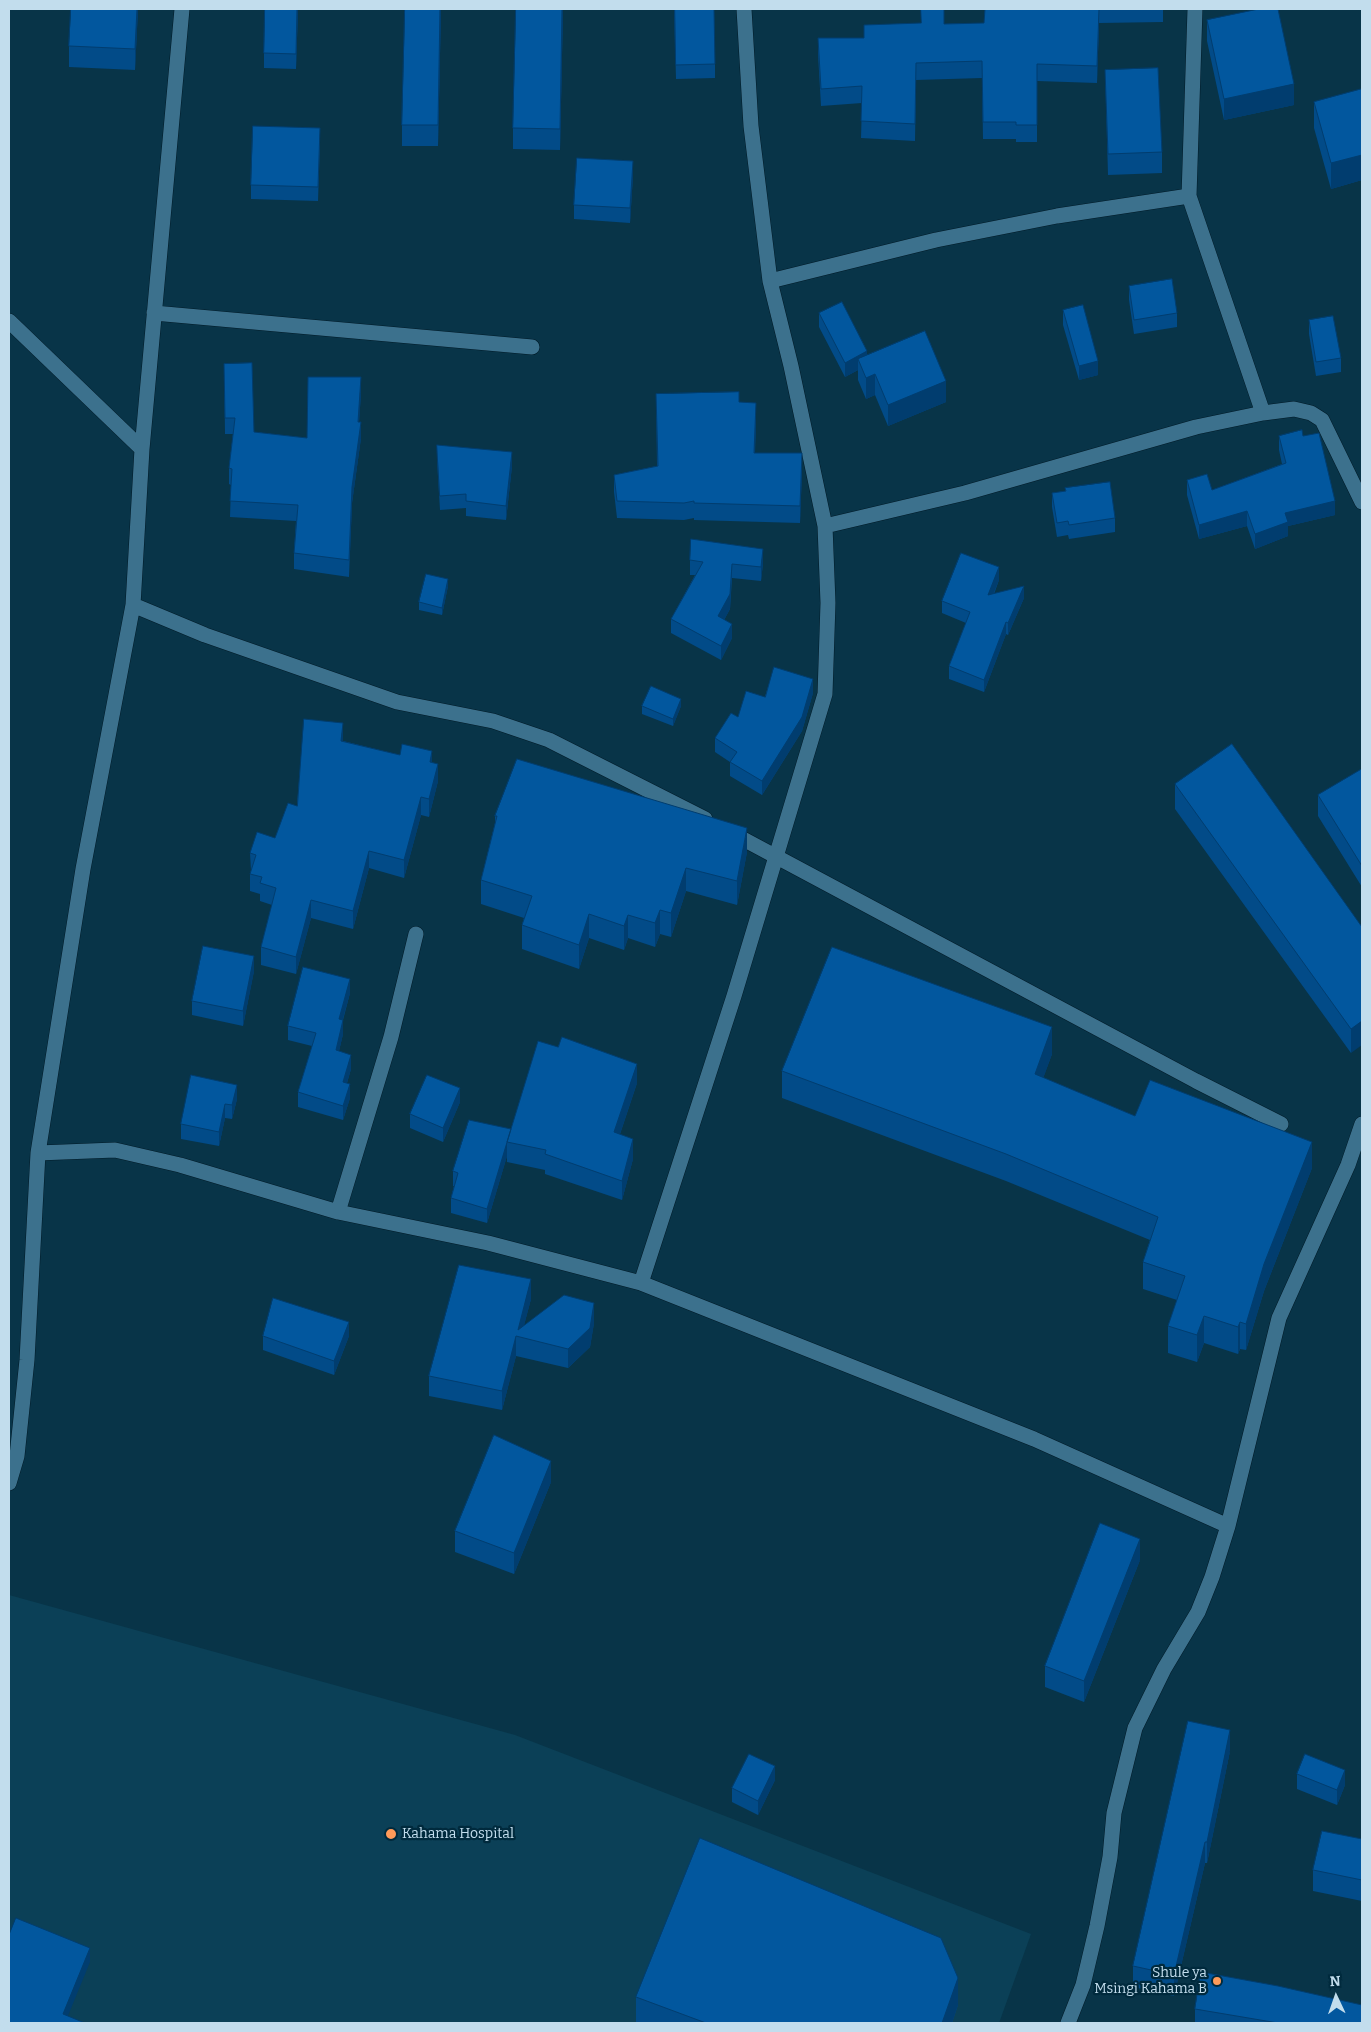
<!DOCTYPE html>
<html>
<head>
<meta charset="utf-8">
<style>
  body { margin:0 }
  #map { position:relative; width:1371px; height:2032px; overflow:hidden; background:#083448; font-family:Bitter,serif }
  canvas { display:block }
  .frame { position:absolute; inset:0; border:10px solid #c2dded; pointer-events:none }
  .north { position:absolute; left:1311px; top:1972px; width:50px; height:50px; -webkit-text-stroke:4px #002a3d; paint-order:stroke; rotate:357deg; font-size:14px; font-weight:700; line-height:20px; text-align:center; color:#c2dded }
  .north::after { content:''; display:block; margin:auto; width:18px; height:22px; background:#c2dded; clip-path:polygon(50% 0,100% 100%,50% 72%,0 100%) }
</style>
</head>
<body>
<div id="map">
<canvas width="1371" height="2032"></canvas>
<div class="frame"></div>
<div class="north">N</div>
</div>
<script>
const ctx = document.querySelector('canvas').getContext('2d');
ctx.lineJoin = 'round';
function paint(path, color) {
  ctx.fillStyle = color;
  ctx.fill(path, 'evenodd');
}
function strokePath(path, color, width, dash) {
  ctx.strokeStyle = color;
  ctx.lineWidth = width;
  ctx.lineCap = dash ? 'butt' : 'round';
  ctx.setLineDash(dash || []);
  ctx.stroke(path);
}
function drawText(font, color, halo, rows, align = 'center') {
  ctx.font = font + ' Bitter,serif';
  ctx.lineWidth = 4.5;
  ctx.setLineDash([]);
  ctx.textBaseline = 'middle';
  ctx.strokeStyle = halo;
  ctx.fillStyle = color;
  for (const [text, x, y, turn = 0] of rows) {
    ctx.save();
    ctx.translate(x, y);
    ctx.rotate((+turn || 0) * Math.PI / 180);
    ctx.textAlign = isNaN(turn) ? turn : align;
    if (halo) ctx.strokeText(text, 0, 0);
    ctx.fillText(text, 0, 0);
    ctx.restore();
  }
}
const built = new Path2D(`
  M9,1595L515,1735L1031,1934L999,2023H9Z`);
const street = new Path2D(`
  M744,9L751,126L770,281L791,366L825,526L828,603L825,694L734,996L641,1283L1034,1439L1228,1526
  M1189,196L1195,9
  M770,281L936,240L1057,216L1189,196L1263,413
  M154,313L532,347
  M9,321L142,449
  M825,526L965,493L1196,427L1263,413L1294,409L1311,413L1322,420L1362,502
  M133,605L205,635L397,702L493,721L549,740L705,819
  M730,832L1196,1081L1281,1124
  M38,1153L115,1150L180,1165L338,1212L488,1243L641,1283
  M338,1212L391,1037L416,934
  M9,1483L17,1456L27,1360L38,1153L83,869L133,605L142,449L182,9
  M1068,2023L1083,1985L1097,1926L1110,1857L1114,1813L1135,1728L1164,1669L1198,1612L1212,1577L1228,1526L1279,1318L1348,1165L1362,1124`);
const wall = new Path2D(`
  M138,9L135,70L69,67V46Z
  M298,9L296,69L264,68V53Z
  M441,9L438,146H402V125Z
  M563,9L560,150L513,149V128Z
  M674,9L715,64V78L676,79Z
  M921,9L944,24L984,23L985,9H1163V22L1099,23L1097,83L1037,81V142H1016V139H983L982,78L916,80L915,141L861,138L862,103L821,106L818,54V38H864L921,23Z
  M1207,20L1294,105L1224,120L1207,41Z
  M1105,70L1162,152V173L1108,175Z
  M1362,89V180L1331,189L1314,128V102Z
  M320,142L318,201L251,199V185Z
  M633,175L630,223L574,219V205Z
  M1129,286L1177,313V327L1134,334L1129,300Z
  M1063,310L1098,375L1079,380L1063,325Z
  M819,313L867,355L946,402L888,426L875,395L866,399L858,380V370L845,377L819,327Z
  M1309,320L1341,358V372L1316,376L1309,334Z
  M224,364L254,432L307,438L361,393L359,422L361,438L352,503L349,577L294,569V553L296,521L230,517L231,485L229,484V468L233,434H225Z
  M656,394L739,402L756,420L755,453L802,470L800,523L694,520V518L684,520L617,518L614,492V475L657,466Z
  M1279,436H1303L1335,515L1288,526V536L1255,549L1247,526L1199,539L1187,495V480L1212,490L1282,464L1279,450Z
  M437,445L512,466L506,520L466,516V508L440,510L437,459Z
  M1065,488L1115,518V532L1069,539L1068,535L1057,537L1052,507V493L1065,491Z
  M690,560L763,563L761,581L732,578L730,609L724,620L732,638L721,660L671,633V619L695,575H690Z
  M999,580L994,594L1024,598L1008,635L1006,634L984,692L949,679V666L966,623L942,613V601Z
  M448,586L442,615L419,610V602Z
  M813,693L802,731L762,795L730,776V762L715,752V738L765,697Z
  M642,706H681L673,726L642,714Z
  M343,741L432,763L438,781L429,817L421,815L404,878L369,868L353,929L311,918L296,974L261,965V947L272,905L260,901V894L250,891V874L251,871L250,853L275,838L297,806Z
  M1362,769V887L1318,816V795Z
  M1175,784L1362,927L1351,1053L1175,809Z
  M495,816L747,852L737,905L686,891L671,937L660,934L655,947L628,938L624,950L589,938L579,969L522,949V925L524,918L481,904V880L495,823Z
  M254,971L243,1026L192,1015V1001Z
  M350,993L343,1020V1034L339,1051L351,1069L347,1083L350,1098L343,1120L298,1107V1092L312,1046L288,1040V1026Z
  M1052,1054L1043,1078L1135,1116L1312,1168L1264,1291L1246,1350L1240,1349L1238,1354L1204,1343L1197,1362L1168,1353V1326L1177,1300L1143,1289V1262L1150,1240L1006,1181L782,1098V1071Z
  M191,1075L237,1099L232,1119L225,1118L219,1146L181,1139V1124Z
  M637,1083L620,1134L633,1159L622,1200L545,1174V1170L507,1162V1156L487,1223L451,1213V1198L454,1186H453V1171L511,1129Z
  M460,1102L443,1142L410,1128V1114Z
  M531,1299L524,1325L594,1323L590,1347L568,1368L516,1356L502,1410L429,1396V1376Z
  M263,1336H349L334,1375L263,1350Z
  M551,1482L514,1574L455,1552V1531Z
  M1140,1560L1084,1702L1045,1687V1666Z
  M1230,1751L1207,1863H1205L1174,1996L1133,1987V1966Z
  M1297,1774L1345,1785L1337,1805L1297,1789Z
  M775,1780L758,1815L732,1802V1788Z
  M1362,1839V1901L1313,1891V1870Z
  M636,1997L958,2005L952,2023H636Z
  M1195,2009L1362,2023H1195Z`);
const shadedWall = new Path2D(`
  M137,9H138L135,70V49Z
  M297,9H298L296,69V54Z
  M440,9H441L438,146V125Z
  M562,9H563L560,150V129Z
  M1099,9V23L1097,83V66Z
  M1294,84V105L1224,120V99Z
  M1362,155V180L1331,189V163Z
  M633,161V175L630,223V208Z
  M867,351V366L858,359V370L845,377V363Z
  M1098,361V375L1079,380V366Z
  M875,374V395L866,399V378Z
  M361,377V393L358,438V422Z
  M946,381V402L888,426V405Z
  M756,403V420L754,470V453Z
  M361,422V438L352,503L349,577L352,487Z
  M512,452V466L506,520V506Z
  M802,453V470L800,523V506Z
  M1335,501V515L1288,526V536L1255,549V534L1285,513Z
  M1247,511V526L1199,539V525Z
  M763,549V563L761,581V567Z
  M732,564L730,609L718,631V616Z
  M999,567V580L988,607V595Z
  M448,579V586L442,615V608Z
  M1024,586V598L1008,635V623Z
  M1006,622V634L984,692V680Z
  M732,624V638L721,660V646Z
  M813,679V693L802,731L762,795V781Z
  M681,699V706L673,726V719Z
  M343,723V741L341,758V741Z
  M432,751V769L430,762Z
  M438,764V781L429,817V799Z
  M421,797V815L404,878V860Z
  M747,828V852L737,905V881Z
  M369,851V868L353,929V911Z
  M686,868V891L671,937V913Z
  M311,900V918L296,974V957Z
  M660,910V934L655,947V923Z
  M589,914V938L579,969V945Z
  M628,915V938L624,950V926Z
  M254,956V971L243,1026V1011Z
  M350,979V993L339,1033V1019Z
  M343,1020V1034L336,1064V1050Z
  M1362,1021V1045L1351,1053V1029Z
  M1052,1027V1054L1035,1101V1074Z
  M351,1055V1069L343,1096V1082Z
  M637,1064V1083L614,1152V1132Z
  M350,1084V1098L343,1120V1106Z
  M237,1085V1099L232,1119V1105Z
  M460,1088V1102L443,1142V1128Z
  M225,1104V1118L219,1146V1132Z
  M633,1139V1159L622,1200V1181Z
  M507,1142V1156L487,1223V1209Z
  M1312,1142V1168L1264,1291L1246,1350V1324L1264,1264Z
  M531,1279V1299L521,1337L518,1330Z
  M594,1303V1323L590,1347L568,1368V1349Z
  M1204,1316V1343L1197,1362V1335Z
  M349,1322V1336L334,1375V1361Z
  M1240,1322V1349L1238,1354V1327Z
  M516,1336V1356L502,1410V1391Z
  M551,1461V1482L514,1574V1553Z
  M1140,1539V1560L1084,1702V1681Z
  M1230,1730V1751L1207,1863V1842Z
  M775,1766V1780L758,1815V1801Z
  M1345,1770V1785L1337,1805V1790Z
  M1205,1842V1863L1174,1996V1975Z
  M90,1948V1962L65,2023L63,2014Z
  M958,1978V2005L952,2023H942Z`);
const building = new Path2D(`
  M71,9H137L135,49L69,46Z
  M265,9H297L296,54L264,53Z
  M405,9H440L438,125H402Z
  M516,9H562L560,129L513,128Z
  M675,9H714L715,64L676,65Z
  M921,9H944V24L984,23L985,9H1099L1097,66L1037,64V125H1016V122H983L982,61L916,63L915,124L861,121L862,86L821,89L818,38H864V25L921,23Z
  M1259,9H1278L1294,84L1224,99L1207,20Z
  M1158,68L1162,152L1108,154L1105,70Z
  M1362,89V155L1331,163L1314,102Z
  M253,126L320,128L318,187L251,185Z
  M577,158L633,161L630,208L574,205Z
  M1172,279L1177,313L1134,320L1129,286Z
  M842,302L867,351L845,363L819,313Z
  M1083,305L1098,361L1079,366L1063,310Z
  M1333,316L1341,358L1316,362L1309,320Z
  M925,331L946,381L888,405L875,374L866,378L858,359Z
  M252,363L254,432L307,438L308,377H361L358,422H361L352,487L349,560L294,553L298,505L230,501L232,469L229,468L235,418H225L224,364Z
  M739,392V402L756,403L754,453H802L800,506L694,503V501L684,503L617,501L614,475L658,466L656,394Z
  M1302,430L1303,436L1319,433L1335,501L1285,513L1288,522L1255,534L1247,511L1199,525L1187,480L1207,474L1212,490L1286,463L1279,436Z
  M437,445L512,452L506,506L466,501V494L440,496Z
  M1110,482L1115,518L1069,525L1068,521L1057,523L1052,493L1066,491L1065,488Z
  M691,539L763,549L761,567L732,564L730,594L718,616L732,624L721,646L671,619L703,562L690,560Z
  M961,553L999,567L988,595L1024,586L1008,623L1006,622L984,680L949,666L970,612L942,601Z
  M426,574L448,579L442,608L419,602Z
  M774,667L813,679L802,717L762,781L730,762L737,752L715,738L731,713L738,717L746,691L765,697Z
  M651,686L681,699L673,719L642,706Z
  M304,719L343,723L341,741L400,755L402,744L432,751L430,762L438,764L429,799L421,797L404,860L369,851L353,911L311,900L296,957L261,947L276,888L260,883L262,877L250,874L256,855L250,853L257,832L275,838L288,803L297,806Z
  M1232,744L1362,927V1021L1351,1029L1175,784Z
  M517,759L747,828L737,881L686,868L671,913L660,910L655,923L628,915L624,926L589,914L579,945L522,925L532,896L481,880L497,816H495Z
  M1362,769V866L1318,795Z
  M203,946L254,956L243,1011L192,1001Z
  M832,947L1052,1027L1035,1074L1135,1116L1150,1080L1312,1142L1264,1264L1246,1324L1240,1322L1238,1327L1204,1316L1197,1335L1168,1326L1185,1276L1143,1262L1158,1217L1006,1154L782,1071Z
  M303,967L350,979L339,1019L343,1020L336,1050L351,1055L343,1082L350,1084L343,1106L298,1092L316,1033L288,1026Z
  M562,1037L637,1064L614,1132L633,1139L622,1181L545,1154L546,1150L507,1142L538,1041L558,1047Z
  M191,1075L237,1085L232,1105L225,1104L219,1132L181,1124Z
  M427,1075L460,1088L443,1128L410,1114Z
  M469,1120L511,1129L487,1209L451,1198L458,1173L453,1171Z
  M459,1265L531,1279L518,1330L564,1295L594,1303L590,1328L568,1349L516,1336L502,1391L429,1376Z
  M273,1298L349,1322L334,1361L263,1336Z
  M494,1435L551,1461L514,1553L455,1531Z
  M1100,1523L1140,1539L1084,1681L1045,1666Z
  M1188,1721L1230,1730L1207,1842H1205L1174,1975L1133,1966Z
  M749,1754L775,1766L758,1801L732,1788Z
  M1305,1754L1345,1770L1337,1790L1297,1774Z
  M1322,1831L1362,1839V1880L1313,1870Z
  M700,1838L941,1938L958,1978L942,2023H706L636,1997Z
  M16,1918L90,1948L63,2014L85,2023H9V1935Z
  M1201,1972L1278,1986L1362,2005V2023H1278L1195,2009Z`);
const markers = [
  [391,1834,6,"#ff9b5a"],
  [1217,1981,5,"#ff9b5a"]
];
const poiNames = [
  ["Kahama Hospital",402,1834],
  ["Shule ya",1207,1973,"right"],
  ["Msingi Kahama B",1207,1989,"right"]
];
paint(built, '#0b4057');
strokePath(street, '#001b28', 16);
strokePath(street, '#3c718d', 15);
paint(wall, '#024b88');
paint(shadedWall, '#013d6f');
paint(building, '#02579e');
strokePath(building, '#013d6f', 1);
for (const [x, y, r, color] of markers) {
  const dot = new Path2D();
  dot.arc(x, y, r, 0, 2 * Math.PI);
  ctx.fillStyle = color;
  ctx.fill(dot);
  strokePath(dot, '#002a3d', 2);
}
drawText('14px', '#c2dded', '#002a3d', poiNames, 'left');
</script>
</body>
</html>
